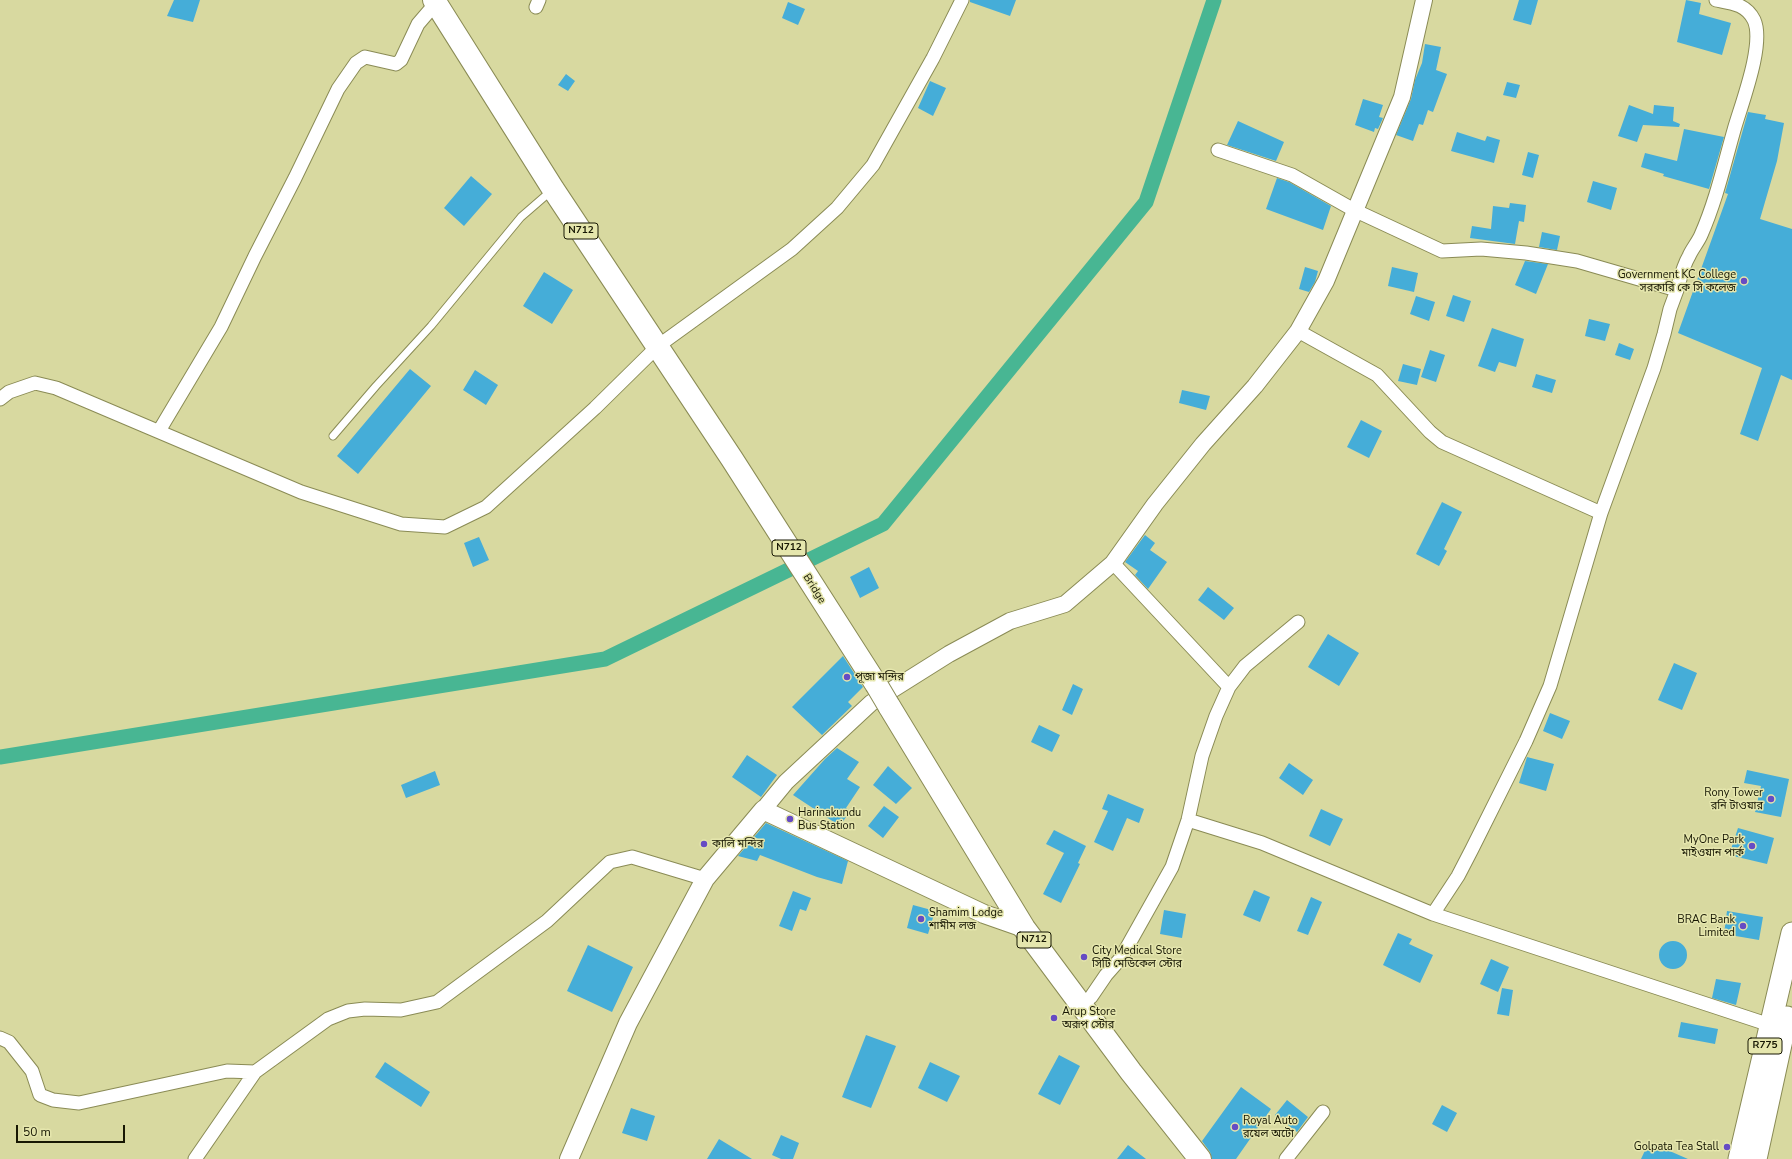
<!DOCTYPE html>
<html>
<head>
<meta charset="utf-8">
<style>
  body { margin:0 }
  #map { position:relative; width:1792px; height:1159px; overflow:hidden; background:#d8d9a0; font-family:"Nunito Sans",sans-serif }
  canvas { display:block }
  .scale { position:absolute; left:16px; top:1125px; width:109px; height:18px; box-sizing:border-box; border:2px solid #171703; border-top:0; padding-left:5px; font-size:12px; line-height:14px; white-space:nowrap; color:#171703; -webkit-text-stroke:3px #e5e6ad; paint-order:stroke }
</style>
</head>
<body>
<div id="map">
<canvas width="1792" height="1159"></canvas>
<div class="scale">50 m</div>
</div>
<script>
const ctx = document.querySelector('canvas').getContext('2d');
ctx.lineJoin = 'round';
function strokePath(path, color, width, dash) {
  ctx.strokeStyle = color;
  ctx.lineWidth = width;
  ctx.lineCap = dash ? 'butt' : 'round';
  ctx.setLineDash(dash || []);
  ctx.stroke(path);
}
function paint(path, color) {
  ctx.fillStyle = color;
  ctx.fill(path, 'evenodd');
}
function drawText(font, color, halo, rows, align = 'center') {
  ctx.font = font + ' "Nunito Sans","Noto Sans Bengali",sans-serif';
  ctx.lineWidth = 3;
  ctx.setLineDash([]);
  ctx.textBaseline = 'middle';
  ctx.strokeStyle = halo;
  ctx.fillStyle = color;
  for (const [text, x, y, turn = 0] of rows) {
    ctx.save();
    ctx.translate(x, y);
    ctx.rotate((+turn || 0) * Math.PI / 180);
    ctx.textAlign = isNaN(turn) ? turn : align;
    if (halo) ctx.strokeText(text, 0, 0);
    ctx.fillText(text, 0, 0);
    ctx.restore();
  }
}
const canal = new Path2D(`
  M0,757L605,659L883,524L1146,202L1214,0`);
const building = new Path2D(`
  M174,0H200L193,22L167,16Z
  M970,0H1016L1010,16L970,2Z
  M1519,0H1538L1531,25L1513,20Z
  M1686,0L1701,3L1699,14L1731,23L1722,55L1677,42Z
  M788,2L805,9L798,25L782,18Z
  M1425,44L1441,47L1436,70L1447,74L1433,112L1428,110L1423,125L1419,124L1413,141L1396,135L1411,99L1415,80L1422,63Z
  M566,74L575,81L568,91L558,85Z
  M930,81L946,88L933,116L918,108Z
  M1507,82L1520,85L1516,98L1503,95Z
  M1363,99L1383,105L1379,117L1383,118L1378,129L1375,128L1374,132L1355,125Z
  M1629,105L1653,114L1654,105L1674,107L1673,121L1680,124L1679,127L1643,125L1637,142L1618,136Z
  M1748,112L1766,115L1765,119L1784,123L1777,161L1760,219L1792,229V380L1781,375L1758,441L1740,434L1762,368L1678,333L1728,194L1725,193Z
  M1238,121L1284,142L1276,161L1227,145Z
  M1684,129L1724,137L1709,189L1663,176L1664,174L1641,167L1645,153L1677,161Z
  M1457,132L1485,141L1487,136L1500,140L1494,163L1451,151Z
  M1528,152L1539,155L1533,178L1522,175Z
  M471,176L492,194L464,226L444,208Z
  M1277,178L1289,182L1331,206L1323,230L1266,209Z
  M1593,181L1617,188L1611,210L1587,202Z
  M1510,203L1526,205L1524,222L1519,221L1515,244L1470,238L1472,226L1491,229L1493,206L1509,208Z
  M1542,232L1560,236L1557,250L1539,247Z
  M1525,261L1548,264L1536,294L1515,285Z
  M1305,267L1318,271L1315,282L1309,292L1299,289Z
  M1392,267L1418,273L1414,292L1388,286Z
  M544,272L573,290L552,324L523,306Z
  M1453,295L1471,301L1464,322L1446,316Z
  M1416,296L1435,302L1429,321L1410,314Z
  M1589,319L1610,324L1605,341L1585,336Z
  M1492,328L1524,339L1516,367L1499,362L1495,372L1478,366Z
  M1619,343L1634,349L1630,360L1615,355Z
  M1430,350L1445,355L1436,382L1421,377Z
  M1403,364L1421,369L1417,385L1398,381Z
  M410,369L431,386L358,474L337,456Z
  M475,370L498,385L486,405L463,390Z
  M1536,374L1556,380L1552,393L1532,387Z
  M1182,390L1210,396L1206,410L1179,403Z
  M1361,420L1382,431L1369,458L1347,447Z
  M1442,502L1462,512L1444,549L1447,551L1439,566L1416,554Z
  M1145,535L1155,543L1150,550L1167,562L1148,589L1135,575L1138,571L1125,562Z
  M479,537L489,560L473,567L464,543Z
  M869,567L879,588L860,598L850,577Z
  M1208,587L1234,608L1224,620L1198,600Z
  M1328,634L1359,653L1339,686L1308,667Z
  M843,656L863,687L848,702L852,706L822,735L792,707Z
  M1674,663L1697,673L1682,710L1658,700Z
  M1073,684L1083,689L1072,715L1062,710Z
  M1550,713L1570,721L1562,739L1543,731Z
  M1039,725L1060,735L1052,752L1031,742Z
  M837,748L859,762L847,779L860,787L846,808L850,811L840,826L793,795L825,759Z
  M747,755L777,775L761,797L732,777Z
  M1527,757L1554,764L1546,791L1519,783Z
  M1289,763L1313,780L1303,795L1279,778Z
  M888,766L912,788L896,804L873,785Z
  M1747,770L1789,779L1781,817L1755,812L1761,786L1744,783Z
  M435,771L440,785L406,798L401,785Z
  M1108,794L1144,809L1139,823L1127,818L1113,851L1094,842L1108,811L1102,809Z
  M884,806L899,817L883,838L868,826Z
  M1321,809L1343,819L1330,846L1309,836Z
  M766,823L848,861L842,884L817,877L760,855L757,861L738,856Z
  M1738,828L1774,838L1767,864L1729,855Z
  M1054,830L1086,846L1078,863L1080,864L1061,903L1043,894L1064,853L1046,844Z
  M1254,890L1270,897L1260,922L1243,915Z
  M793,891L811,898L806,911L800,909L792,931L779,926Z
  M1311,897L1322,902L1308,935L1297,931Z
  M913,905L935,911L928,934L907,928Z
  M1164,910L1186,914L1182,938L1160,934Z
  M1727,911L1763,917L1759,940L1724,934Z
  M1398,933L1412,939L1409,944L1433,955L1420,983L1383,965Z
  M1659 955a14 14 0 1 1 28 0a14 14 0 1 1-28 0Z
  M588,945L633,967L612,1012L567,991Z
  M1491,959L1509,967L1498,992L1480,984Z
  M1716,979L1741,983L1736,1005L1712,998Z
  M1502,988L1513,990L1509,1016L1497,1014Z
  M1681,1022L1718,1029L1715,1044L1678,1037Z
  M866,1035L896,1046L871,1108L842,1097Z
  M1059,1055L1080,1066L1060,1105L1038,1094Z
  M385,1062L430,1092L421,1107L375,1077Z
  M930,1062L960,1076L947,1102L918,1088Z
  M1241,1087L1271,1109L1236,1159H1212L1210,1152L1202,1141Z
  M1287,1100L1308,1117L1297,1132L1275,1115Z
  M1442,1105L1457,1113L1447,1132L1432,1124Z
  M631,1108L655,1116L647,1141L622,1133Z
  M781,1135L799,1143L793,1159H781L772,1155Z
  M719,1139L752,1159H707Z
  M1649,1142L1688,1159H1641Z
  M1128,1145L1146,1159H1117Z`);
const service = new Path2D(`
  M333,436L376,386L431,326L521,217L551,191`);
const minor = new Path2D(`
  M536,7L539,0
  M1218,150L1292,175L1354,210L1442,251L1481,249L1526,253L1577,261L1677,290C1680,279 1683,266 1689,256C1692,249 1698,242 1701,235C1716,201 1724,165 1734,130C1741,105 1765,44 1754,20C1746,4 1732,3 1716,0
  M1298,331L1377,375L1430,432L1442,442L1601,513
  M0,399L9,392L35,383L56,388L301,492L401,524L445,527L486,507L595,408L658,346L792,249L837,208L873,165L933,58L962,0
  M159,431L221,327L255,256L295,178L338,89L356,63L365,57L396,64L401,60L418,24L436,3
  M1113,563L1229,687
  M1188,820L1262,843L1433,914L1770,1025
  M1433,914L1458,876L1472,849L1526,741L1550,686L1601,513L1654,368L1664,334L1670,309L1677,290
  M1082,1005L1091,997L1106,975L1121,958L1172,867L1188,820L1202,756L1216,716L1229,687L1245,666L1298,622
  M0,1038L9,1042L32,1071L40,1095L53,1100L79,1103L227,1071L255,1072
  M195,1159L255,1072L328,1019L348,1011L365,1009L401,1010L437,1002L547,921L610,862L632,857L705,879
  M1286,1159L1323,1112`);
const tertiary = new Path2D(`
  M763,810L786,782L871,703L949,654L1010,621L1065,604L1113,563L1155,504L1203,444L1255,386L1298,331L1326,281L1402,97L1424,0`);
const secondary = new Path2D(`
  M569,1159L628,1023L705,879L763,810L984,914L1024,928`);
const primary = new Path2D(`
  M1739,1159L1792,933
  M1756,1159L1787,1017`);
const trunk = new Path2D(`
  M434,0L553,189L732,459L876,684
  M889,706L1024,928L1131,1072L1200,1159`);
const trunkBridge = new Path2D(`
  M876,684L889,706`);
const markers = [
  [1744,281,4,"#664bc4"],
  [847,677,4,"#664bc4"],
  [1771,799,4,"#664bc4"],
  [790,819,4,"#664bc4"],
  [704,844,4,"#664bc4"],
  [1752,846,4,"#664bc4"],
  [921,919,4,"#664bc4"],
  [1743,926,4,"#664bc4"],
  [1084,957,4,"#664bc4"],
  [1054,1018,4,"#664bc4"],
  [1235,1127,4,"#664bc4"],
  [1727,1147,4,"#664bc4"]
];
const shields = [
  [581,231,34],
  [789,548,34],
  [1034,940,34],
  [1765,1046,34]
];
const shieldNames = [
  ["N712",581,231],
  ["N712",789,548],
  ["N712",1034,940],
  ["R775",1765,1046]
];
const poiNames = [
  ["Government KC College",1736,275,"right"],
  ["সরকারি কে সি কলেজ",1736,288,"right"],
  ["পূজা মন্দির",855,677],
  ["Rony Tower",1763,793,"right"],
  ["রনি টাওয়ার",1763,806,"right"],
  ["Harinakundu",798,813],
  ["Bus Station",798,826],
  ["MyOne Park",1744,840,"right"],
  ["মাইওয়ান পার্ক",1744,853,"right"],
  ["কালি মন্দির",712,844],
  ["Shamim Lodge",929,913],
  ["শামীম লজ",929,926],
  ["BRAC Bank",1735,920,"right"],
  ["Limited",1735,933,"right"],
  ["City Medical Store",1092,951],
  ["সিটি মেডিকেল স্টোর",1092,964],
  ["Arup Store",1062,1012],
  ["অরূপ স্টোর",1062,1025],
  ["Royal Auto",1243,1121],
  ["রয়েল অটো",1243,1134],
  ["Golpata Tea Stall",1719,1147,"right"]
];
const streetNames = [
  ["Bridge",814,589,58]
];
strokePath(canal, '#48b693', 15);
paint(building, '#45add8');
strokePath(service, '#8a8b55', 9);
strokePath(minor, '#8a8b55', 15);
strokePath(tertiary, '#8a8b55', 18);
strokePath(secondary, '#8a8b55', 20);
strokePath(primary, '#8a8b55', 23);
strokePath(trunk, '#8a8b55', 24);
strokePath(service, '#fff', 7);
strokePath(minor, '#fff', 13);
strokePath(tertiary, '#fff', 16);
strokePath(secondary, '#fff', 18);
strokePath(primary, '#fff', 21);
strokePath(trunk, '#fff', 22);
strokePath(trunkBridge, '#8a8b55', 24, []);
strokePath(trunkBridge, '#fff', 22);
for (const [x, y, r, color] of markers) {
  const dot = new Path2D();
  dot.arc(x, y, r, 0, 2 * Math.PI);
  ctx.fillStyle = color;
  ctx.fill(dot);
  strokePath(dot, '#e5e6ad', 1.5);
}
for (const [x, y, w] of shields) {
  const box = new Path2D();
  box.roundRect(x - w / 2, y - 8, w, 16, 3);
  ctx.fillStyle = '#e5e6ad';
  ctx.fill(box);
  strokePath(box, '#171703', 1);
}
drawText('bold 10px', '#171703', null, shieldNames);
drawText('11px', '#171703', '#e5e6ad', poiNames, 'left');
drawText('11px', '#171703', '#e5e6ad', streetNames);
</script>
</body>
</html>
